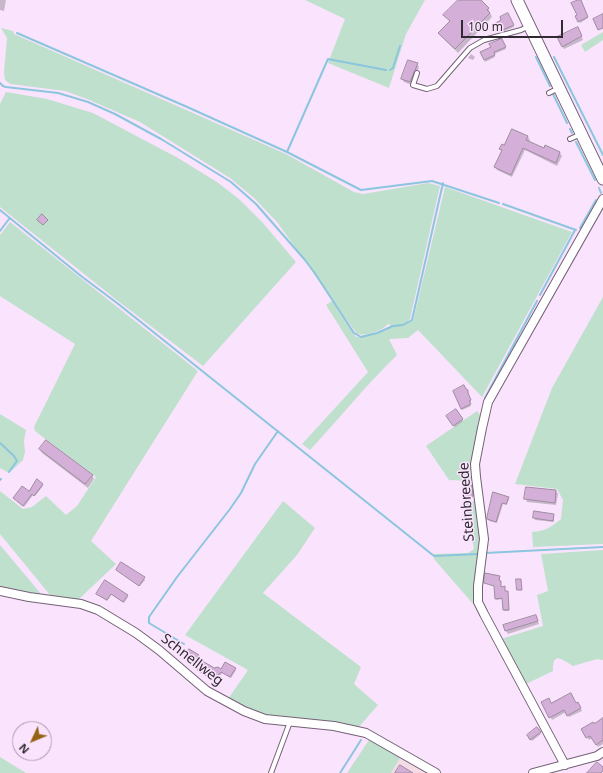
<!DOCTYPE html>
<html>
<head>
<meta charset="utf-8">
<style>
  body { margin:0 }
  #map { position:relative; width:603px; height:773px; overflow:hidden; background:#fae4fd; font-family:"Noto Sans",sans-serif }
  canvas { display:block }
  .north { position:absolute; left:12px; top:721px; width:40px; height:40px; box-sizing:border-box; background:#fae4fd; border:1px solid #aa9aac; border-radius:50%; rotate:226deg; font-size:11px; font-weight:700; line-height:16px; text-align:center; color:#322a33 }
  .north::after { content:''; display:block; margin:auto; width:14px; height:18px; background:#946414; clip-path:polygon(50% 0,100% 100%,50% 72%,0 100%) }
  .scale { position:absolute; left:461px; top:20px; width:102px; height:18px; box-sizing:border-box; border:2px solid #322a33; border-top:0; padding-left:5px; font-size:12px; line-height:14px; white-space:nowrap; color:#322a33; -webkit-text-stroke:3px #fae4fd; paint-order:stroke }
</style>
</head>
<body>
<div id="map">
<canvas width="603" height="773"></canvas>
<div class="north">N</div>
<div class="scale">100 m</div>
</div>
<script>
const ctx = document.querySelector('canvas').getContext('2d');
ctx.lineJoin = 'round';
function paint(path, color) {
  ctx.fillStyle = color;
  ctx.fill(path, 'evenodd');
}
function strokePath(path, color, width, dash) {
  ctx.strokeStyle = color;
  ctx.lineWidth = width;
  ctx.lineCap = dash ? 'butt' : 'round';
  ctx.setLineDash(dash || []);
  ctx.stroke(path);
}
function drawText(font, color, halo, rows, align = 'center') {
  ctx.font = font + ' "Noto Sans",sans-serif';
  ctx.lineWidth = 3;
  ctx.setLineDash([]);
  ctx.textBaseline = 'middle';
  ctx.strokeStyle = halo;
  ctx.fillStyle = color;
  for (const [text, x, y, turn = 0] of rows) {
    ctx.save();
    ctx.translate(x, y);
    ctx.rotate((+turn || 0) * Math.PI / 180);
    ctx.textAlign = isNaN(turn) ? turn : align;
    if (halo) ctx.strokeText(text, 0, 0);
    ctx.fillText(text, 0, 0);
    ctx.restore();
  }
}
const industrial = new Path2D(`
  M400,758L425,773H391Z`);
const green = new Path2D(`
  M305,0H425L406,34L389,88L328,63L345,19Z
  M1,28L13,31L14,34L286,154L354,192L363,194L428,183L440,186L410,319L407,322L413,321L445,187L572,232L482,397L418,330L408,338L389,339L397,355C366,385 339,419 310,450L302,444L368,372L326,305L332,301L356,337L383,331L391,325L388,324C382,331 366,336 357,334L277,222L254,198L230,178L140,122L87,99L65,91L10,84L5,80L4,72L7,38Z
  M603,32V40L585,52L581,45Z
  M6,92L47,99L93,113L178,158L217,182L239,199L263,223L296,262L203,366L118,301L0,207V104Z
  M10,222L198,371L91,541L116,564L78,600L50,595L0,534V491L23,509L32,507L46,496L66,515L77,506L96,477L35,431L34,427L75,344L0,296V235Z
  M603,297V544L533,547L532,532C546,531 551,527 561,519L563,500L557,489L515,484L552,388Z
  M477,411L482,417L474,481L449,480L426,446Z
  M0,414L26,430L24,441L25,452L23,460L9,473L0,468Z
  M283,501L315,528L297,555L263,593L361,667L354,684L378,705L357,729C328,725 294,723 265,715C252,711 240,705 228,699L248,670L185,635Z
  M477,501L482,539L476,604L474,605L434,559V554L468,553L474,549L465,502Z
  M0,545L42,595L0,587Z
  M603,550V660L597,659L573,666C563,660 552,650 553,671L526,684L501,639L543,626L537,595L548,591L541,554Z
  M369,740L400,758L391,773H347Z
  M0,757L26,773H0Z`);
const shadow = new Path2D(`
  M0,0H6L4,11L0,10Z
  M459,0H480L488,8L492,17L458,53L442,37L440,33L450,22L445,15Z
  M580,0L588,18L580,23L576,16L578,15Z
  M508,15L514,27L500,33L495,24L502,21Z
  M578,29L583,40L564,49L558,38Z
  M502,40L506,49L494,54L495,57L485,62L481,52L492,47Z
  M471,54L475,57L473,60L468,58Z
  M417,64L419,67L412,85L404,82L402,79Z
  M512,130L528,137L530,140L529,142L544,149L545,146L560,153L562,156L557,166L525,150L512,177L497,170L495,167L502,152L500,149L504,147Z
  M468,391L471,402L469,403L471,406L462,410L454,392Z
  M455,411L463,421L455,427L448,416Z
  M40,449L92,475L94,479L88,488L42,453Z
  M42,484L43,486L35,496L33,495L24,507L14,498L29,493Z
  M465,488L472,489L473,497L467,499Z
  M556,491L558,494L556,505L527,502L526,499Z
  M494,493L508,497L509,499L507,505L503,504L497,523L489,521L488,519Z
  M534,512L553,515L554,522L535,520Z
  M117,570L144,578L145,580L140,586Z
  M499,577L501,588L508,593L509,611H504V610L503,599L496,600V598L495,586L485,582Z
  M106,581L127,596L128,597L124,603L112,594L107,601L98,595Z
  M536,616L539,624L508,634L506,631L504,625Z
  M189,650L199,656L200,657L197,661L188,656L187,654Z
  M210,667L221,670L235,669L236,670L231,678L222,673L215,682L198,670Z
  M543,703H578L582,711L569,717L566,712L552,720Z
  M603,719V744L598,747L592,738L589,740L582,730Z
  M540,732L541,734L532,741L529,737Z`);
const stream = new Path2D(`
  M17,33L185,106L287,152L328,59L386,70
  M536,57L550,86
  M554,57L603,155
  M390,70L393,68L400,46
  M0,83L3,86L6,87L58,93L88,102L115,114L161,139L231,182L256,204L305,260L314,272L354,333L361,337L377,333L393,326L403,325L412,320L443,183
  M553,94L567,123
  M570,129L572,133
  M576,142L595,180
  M287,152L361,190L432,181L499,203
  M599,188L601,193
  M503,204L576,230
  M0,210L81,276L117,303L434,556L479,554
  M580,228L596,200
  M0,231L9,219
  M540,295L575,230
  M485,398L537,301
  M0,443L14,456L17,461L9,472
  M0,480L1,479
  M485,553L603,547
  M184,644L149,623V617L177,577L230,509L241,493L255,464L278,431
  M340,773L361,740`);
const building = new Path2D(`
  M458,0H481L489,8L487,10L490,13L455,49L438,33L450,21L443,15Z
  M578,0H581L588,17L578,22L575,16L577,15L571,3Z
  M508,13L514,25L498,32L494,24L501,20L500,17Z
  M603,14V28L598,30L593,19Z
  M578,27L582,36L562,47L557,37Z
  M502,39L506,47L494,52L495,55L484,60L480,52L491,47L489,44Z
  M408,60L418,63L410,82L401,79Z
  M512,129L528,136L526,140L544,148L545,145L560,152L556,163L523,148L511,175L494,167L502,150L499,149L502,144L504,145Z
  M42,214L48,220L43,225L37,220Z
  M464,385L466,389L468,390V393L471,400L469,401L471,404L461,409L453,391Z
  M456,409L463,419L453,426L446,416Z
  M46,440L93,475L85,484L39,449Z
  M37,479L43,484L34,496L32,494L23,506L13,498L22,486L29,491Z
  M472,486L473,496L466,497L463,487Z
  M526,487L556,490L555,503L524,499Z
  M493,492L509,497L506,504L502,503L496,522L487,519V517Z
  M534,511L554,514L553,521L533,518Z
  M121,562L145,577L139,586L116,570Z
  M485,573L500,576L499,580L501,581V587L505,586V591H508L509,610H503L502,598L495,599L494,586L484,583Z
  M516,579H521L522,590H517Z
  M105,580L128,595L123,602L111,594L107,600L96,594Z
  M536,615L538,621L505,631L503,625Z
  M189,649L199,655L196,660L186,654Z
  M202,661L211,666L214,668L218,667L221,669L225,662L236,668L230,677L221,672L214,681L197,670Z
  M571,693L576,703L578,702L581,708L567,716L564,710L549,718L541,702L549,698L551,703Z
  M603,718V740L596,745L590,736L586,738L581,729L593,722V723H595Z
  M537,727L541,732L530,740L527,735Z
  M597,762L603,767V771L601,773H587Z
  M400,765L413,773H395Z`);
const service = new Path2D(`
  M417,73L413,85L427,89L437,86L470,48L484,40L521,30L529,26
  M549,93L557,89
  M570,139L581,134
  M271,773L290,722`);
const minor = new Path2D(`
  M0,591L29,597L81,604L98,610L136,633L159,650L207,691L244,711L265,719L334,726L366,733L436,773
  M565,765L484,614L478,602V586L484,539L476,477L475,464L482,428L488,402L603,199
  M533,773L597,756L603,752`);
const secondary = new Path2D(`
  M517,0L603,179`);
const streetNames = [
  ["Steinbreede",467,502,-94],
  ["Schnellweg",192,660,38]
];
paint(industrial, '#f4dbe4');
paint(green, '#bfe0cd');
paint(shadow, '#0003');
strokePath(stream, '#8cc5de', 2);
paint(building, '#d4b0d8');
strokePath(building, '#9f8ba2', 1);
strokePath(service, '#756177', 6);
strokePath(minor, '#756177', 10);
strokePath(secondary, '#756177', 13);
strokePath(service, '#fff', 4);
strokePath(minor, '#fff', 8);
strokePath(secondary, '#fff', 11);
drawText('14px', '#322a33', '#fae4fd', streetNames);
</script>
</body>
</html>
